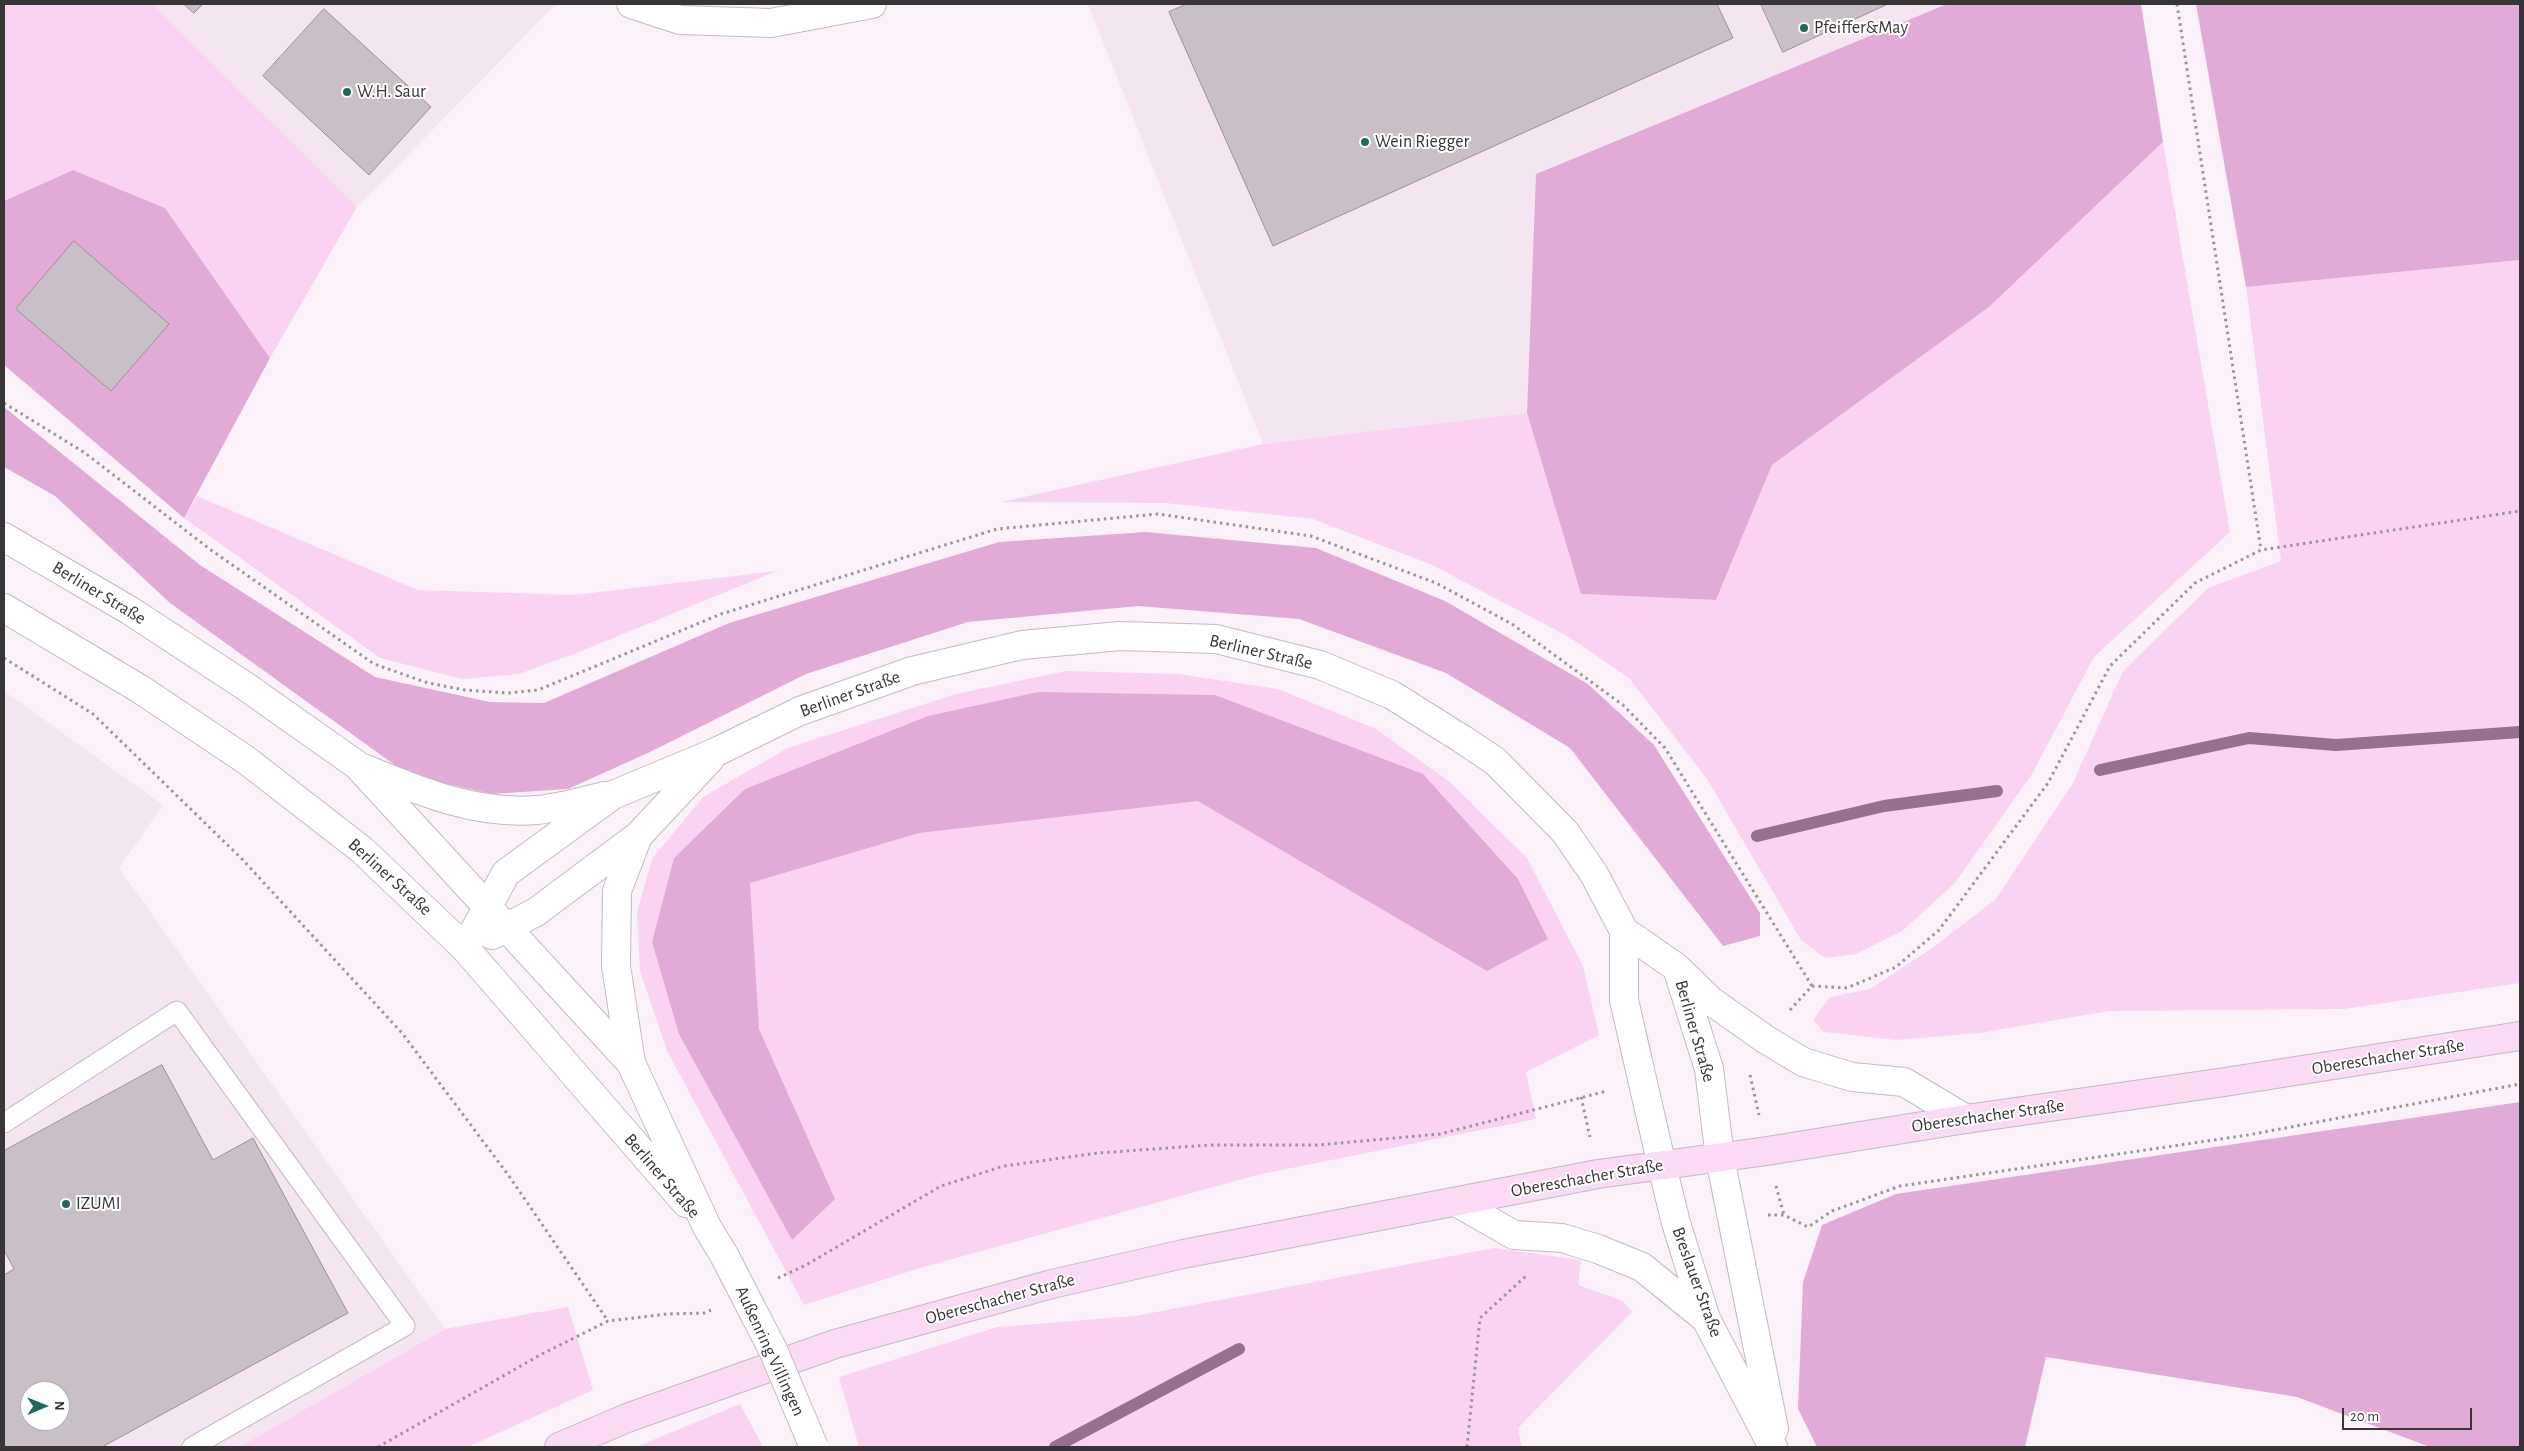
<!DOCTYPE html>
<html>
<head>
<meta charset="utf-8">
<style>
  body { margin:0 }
  #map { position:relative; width:2524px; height:1451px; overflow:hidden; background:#faf2f8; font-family:"Alegreya Sans",sans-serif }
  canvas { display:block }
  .frame { position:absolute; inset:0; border:5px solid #383537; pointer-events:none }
  .north { position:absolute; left:20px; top:1381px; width:50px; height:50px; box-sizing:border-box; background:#fff; border:1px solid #afaeaf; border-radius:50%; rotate:89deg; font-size:14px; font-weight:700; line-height:20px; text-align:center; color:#383537 }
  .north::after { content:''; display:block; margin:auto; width:18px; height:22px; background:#206960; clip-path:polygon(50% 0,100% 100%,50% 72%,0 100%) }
  .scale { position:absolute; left:2342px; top:1408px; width:130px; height:22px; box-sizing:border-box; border:2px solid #383537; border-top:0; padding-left:6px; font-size:15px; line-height:18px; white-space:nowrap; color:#383537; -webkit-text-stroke:4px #fff; paint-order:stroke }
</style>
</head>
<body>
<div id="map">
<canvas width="2524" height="1451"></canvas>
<div class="frame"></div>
<div class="north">N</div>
<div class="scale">20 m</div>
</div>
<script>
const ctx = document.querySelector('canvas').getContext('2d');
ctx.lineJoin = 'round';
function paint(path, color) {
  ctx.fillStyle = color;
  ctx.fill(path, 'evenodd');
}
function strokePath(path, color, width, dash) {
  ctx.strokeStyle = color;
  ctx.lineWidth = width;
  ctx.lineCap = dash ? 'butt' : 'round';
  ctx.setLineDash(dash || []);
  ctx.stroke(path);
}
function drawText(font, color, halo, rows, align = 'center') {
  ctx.font = font + ' "Alegreya Sans",sans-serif';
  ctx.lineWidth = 4;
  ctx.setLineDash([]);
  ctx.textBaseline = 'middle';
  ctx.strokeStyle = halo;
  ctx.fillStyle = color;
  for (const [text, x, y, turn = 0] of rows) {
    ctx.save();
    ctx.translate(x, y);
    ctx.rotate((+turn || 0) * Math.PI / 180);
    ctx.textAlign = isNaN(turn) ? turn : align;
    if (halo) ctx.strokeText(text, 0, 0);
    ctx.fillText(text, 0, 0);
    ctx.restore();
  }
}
const built = new Path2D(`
  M153,4H556L357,207Z
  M1088,4H1947L1537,173L1527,413L1263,444Z
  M4,691L163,805L119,868L445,1329L239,1447H4ZM30,1391H60V1421H30Z`);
const green = new Path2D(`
  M4,4H153L357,207L270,358L165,208L73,170L4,201Z
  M2163,142L2230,532L2094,657L2032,774L1955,883L1902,931L1856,954L1825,958L1801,940L1707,779L1629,678L1569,637L1432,565L1313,519L1165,503L1001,502L1263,444L1527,413L1581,594L1716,600L1772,465L1989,307Z
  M2520,260V983L2344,1009L2109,1011L1980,1033L1896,1040L1824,1032L1813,1020L1830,997L1870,989L1932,948L1996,899L2073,783L2123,671L2208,588L2281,561L2246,287Z
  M197,496L418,590L574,595L777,571L579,652L519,674L462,679L380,658L184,518Z
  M1066,671L1178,674L1278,689L1376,729L1451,783L1527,858L1583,966L1599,1035L1526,1072L1536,1119L1257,1175L920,1268L804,1305L667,1051L640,971L637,912L652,859L703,797L788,748L956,694Z
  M1494,1248L1581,1260L1578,1285L1623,1301L1632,1312L1518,1428L1522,1447H859L839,1377L997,1327L1135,1316Z
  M568,1307L593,1390L468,1447H239L445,1329Z
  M740,1404L763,1447H636Z`);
const forest = new Path2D(`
  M1947,4H2141L2163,142L1989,307L1772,465L1716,600L1581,594L1527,413L1536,174Z
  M2196,4H2520V260L2246,287Z
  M73,170L165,208L270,358L184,518L4,365V201Z
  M4,407L200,565L375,677L490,702L544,703L729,623L999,542L1146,532L1316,548L1445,601L1588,684L1654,745L1760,913V936L1723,946L1570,748L1446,673L1299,619L1138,606L968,622L806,674L650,752L568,789L492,794L410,776L170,603L55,496L4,467Z
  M1038,692L1215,695L1423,774L1518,879L1548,939L1487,971L1198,801L919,833L750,883L759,1029L835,1199L792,1240L679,1034L652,942L674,858L745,789L928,716Z
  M2520,1102V1447H2430L2297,1397L2046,1357L2025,1447H1817L1798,1409L1803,1282L1822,1225L1896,1194Z`);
const stream = new Path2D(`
  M2100,770L2249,738L2336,745L2520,732
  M1757,836L1884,806L1997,791
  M1055,1447L1239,1349`);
const building = new Path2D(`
  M184,4H203L194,13Z
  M1187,4H1717L1733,38L1273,246L1169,12Z
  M1761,4H1888L1783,52Z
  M324,9L431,107L369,175L263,76Z
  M74,241L169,324L111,391L16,309Z
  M162,1065L213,1160L253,1138L348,1313L102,1447H4V1275L14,1269L4,1250V1151ZM30,1391H60V1421H30Z`);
const path = new Path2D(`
  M2177,4L2261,550
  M4,403L85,453L211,550L374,664L428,683L465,690L508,693L538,690L721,614L997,529L1158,514L1311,536L1436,583L1512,624L1623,705L1665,748L1812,986
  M4,658L93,714L242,859L402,1033L509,1176L608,1321
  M1812,986L1847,988L1896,967L1939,930L2048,783L2110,666L2195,583L2261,550L2520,511
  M1790,1010L1812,986
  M1750,1075L1759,1115
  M1581,1097L1590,1137
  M1776,1186L1784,1215
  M1768,1215H1784L1808,1227L1832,1211L1900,1186L2248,1135L2520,1084
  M778,1278L806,1265L941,1186L1004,1166L1098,1153L1210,1145H1318L1440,1134L1607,1091
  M378,1447L540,1355L608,1321L667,1314L704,1313L711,1310
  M1467,1447L1480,1318L1527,1275`);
const service = new Path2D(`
  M4,1123L177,1011L405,1326L192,1447`);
const minor = new Path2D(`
  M631,4L680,20L771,23L872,4
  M1720,1158L1774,1429
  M1662,1166L1676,1223L1706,1319L1773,1447
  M1456,1202L1514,1235L1562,1238L1598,1249L1642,1267L1706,1319`);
const tertiary = new Path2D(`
  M4,537L129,610L245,686L357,765L631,1063L707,1227L724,1255
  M4,608L140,689L246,760L362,850L465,948L686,1203
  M363,768C419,791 475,815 537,810C559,808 583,801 605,796
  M1624,931V1000L1662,1166
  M492,935L536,912L638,836L710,759
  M465,948L506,873L613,795L716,752L800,711L912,671L1022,645L1120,636L1216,639L1320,665L1392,695L1462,739L1495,761L1565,832L1594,874L1624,931L1676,967L1711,1001L1765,1039L1803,1062L1852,1077L1904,1082L1966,1119
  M1678,971L1709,1069L1720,1158
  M631,1063L616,966L617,891L638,836`);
const secondary = new Path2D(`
  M559,1447L627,1418L835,1344L1052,1284L1183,1254L1598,1174L1767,1151L1966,1119L2225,1082L2520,1036`);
const tertiaryBridge = new Path2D(`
  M724,1255L773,1350L814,1447`);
const markers = [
  [1804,28,5,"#206960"],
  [347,92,5,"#206960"],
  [1365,142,5,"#206960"],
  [66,1204,5,"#206960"]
];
const poiNames = [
  ["Pfeiffer&May",1814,28],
  ["W.H. Saur",357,92],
  ["Wein Riegger",1375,142],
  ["IZUMI",76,1204]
];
const streetNames = [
  ["Berliner Straße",99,593,31],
  ["Berliner Straße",1261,652,13],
  ["Berliner Straße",850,694,-20],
  ["Berliner Straße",390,877,42],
  ["Berliner Straße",1695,1031,74],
  ["Obereschacher Straße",2388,1057,-9],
  ["Obereschacher Straße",1988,1116,-8],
  ["Berliner Straße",662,1176,49],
  ["Obereschacher Straße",1587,1178,-10],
  ["Breslauer Straße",1697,1282,70],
  ["Obereschacher Straße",1000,1299,-15],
  ["Außenring Villingen",770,1351,65]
];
paint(built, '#f4e5f1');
paint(green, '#fad3f2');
paint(forest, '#e2abd7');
strokePath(stream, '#96708f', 12);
paint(building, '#c8c0c6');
strokePath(building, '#999298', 1);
strokePath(service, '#c2bbc0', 21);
strokePath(minor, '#c2bbc0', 30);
strokePath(tertiary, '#c2bbc0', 30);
strokePath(secondary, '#c2bbc0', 30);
strokePath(path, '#9b9599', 3, [2.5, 4]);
strokePath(service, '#fff', 19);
strokePath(minor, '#fff', 28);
strokePath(tertiary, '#fff', 28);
strokePath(secondary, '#fadaf5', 28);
strokePath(tertiaryBridge, '#c2bbc0', 30, []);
strokePath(tertiaryBridge, '#fff', 28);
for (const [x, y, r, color] of markers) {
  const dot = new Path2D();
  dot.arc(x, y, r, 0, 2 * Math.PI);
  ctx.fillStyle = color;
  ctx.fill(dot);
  strokePath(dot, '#fff', 2);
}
drawText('18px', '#383537', '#fff', poiNames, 'left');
drawText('18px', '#383537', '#fff', streetNames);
</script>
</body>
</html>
